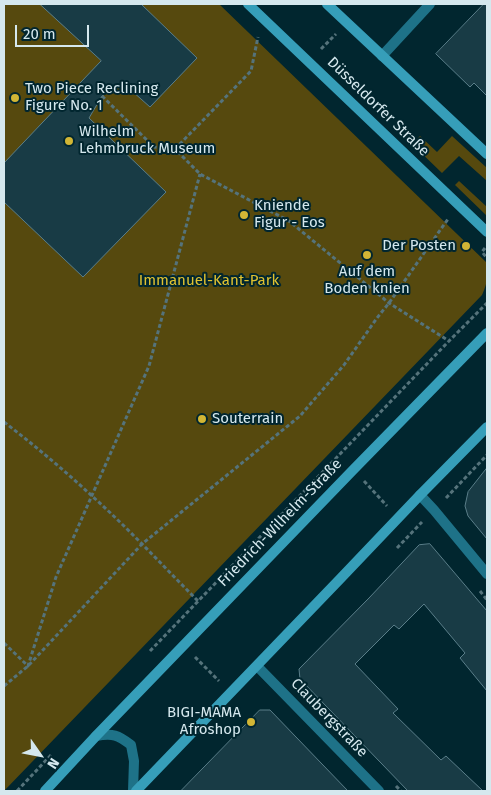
<!DOCTYPE html>
<html>
<head>
<meta charset="utf-8">
<style>
  body { margin:0 }
  #map { position:relative; width:491px; height:795px; overflow:hidden; background:#01262f; font-family:"Fira Sans",sans-serif }
  canvas { display:block }
  .frame { position:absolute; inset:0; border:5px solid #d5e8ee; pointer-events:none }
  .north { position:absolute; left:15px; top:730px; width:50px; height:50px; -webkit-text-stroke:4px #01262f; paint-order:stroke; rotate:123deg; font-size:14px; font-weight:700; line-height:20px; text-align:center; color:#d5e8ee }
  .north::after { content:''; display:block; margin:auto; width:18px; height:22px; background:#d5e8ee; clip-path:polygon(50% 0,100% 100%,50% 72%,0 100%) }
  .scale { position:absolute; left:15px; top:25px; width:74px; height:22px; box-sizing:border-box; border:2px solid #d5e8ee; border-top:0; padding-left:6px; font-size:15px; line-height:18px; white-space:nowrap; color:#d5e8ee; -webkit-text-stroke:4px #01262f; paint-order:stroke }
</style>
</head>
<body>
<div id="map">
<canvas width="491" height="795"></canvas>
<div class="frame"></div>
<div class="north">N</div>
<div class="scale">20 m</div>
</div>
<script>
const ctx = document.querySelector('canvas').getContext('2d');
ctx.lineJoin = 'round';
function paint(path, color) {
  ctx.fillStyle = color;
  ctx.fill(path, 'evenodd');
}
function strokePath(path, color, width, dash) {
  ctx.strokeStyle = color;
  ctx.lineWidth = width;
  ctx.lineCap = dash ? 'butt' : 'round';
  ctx.setLineDash(dash || []);
  ctx.stroke(path);
}
function drawText(font, color, halo, rows, align = 'center') {
  ctx.font = font + ' "Fira Sans",sans-serif';
  ctx.lineWidth = 4;
  ctx.setLineDash([]);
  ctx.textBaseline = 'middle';
  ctx.strokeStyle = halo;
  ctx.fillStyle = color;
  for (const [text, x, y, turn = 0] of rows) {
    ctx.save();
    ctx.translate(x, y);
    ctx.rotate((+turn || 0) * Math.PI / 180);
    ctx.textAlign = isNaN(turn) ? turn : align;
    if (halo) ctx.strokeText(text, 0, 0);
    ctx.fillText(text, 0, 0);
    ctx.restore();
  }
}
const green = new Path2D(`
  M4,4H219L486,262C489,275 487,284 482,295L4,791Z
  M420,136L437,152L452,136L487,168V181L459,156L442,173L412,144Z
  M459,181L487,207V216L455,185Z`);
const building = new Path2D(`
  M40,4H141L197,58L150,107L123,83L102,96L89,118L166,192L83,277L4,202V163L101,61Z
  M484,4H487V96L474,83L470,87L436,54Z
  M487,468V539L468,516L465,506L468,492Z
  M430,544L487,611V691L460,658L465,653L424,604L399,629L394,625L355,664L398,709L393,713L441,760L446,756L483,791H408L300,679L299,669L369,598L419,545Z
  M260,710H270L348,791H181Z`);
const path = new Path2D(`
  M321,49L336,34
  M102,96L154,147L175,149L200,174L289,221L389,303L449,341
  M175,149L251,71L258,37
  M485,248L482,252L487,258
  M4,422C34,445 64,470 92,496C129,529 163,566 198,601
  M364,481L387,506
  M446,498L487,455
  M397,548L422,522
  M480,591L487,600
  M4,643L28,666L56,577L149,366L200,174
  M150,651L449,341L487,303
  M195,657L219,681
  M4,686L28,666L142,544L300,416L344,365L377,318L389,303L448,219
  M396,786L401,791
  M17,791L51,755`);
const street = new Path2D(`
  M382,56L430,4
  M420,495L434,510L487,574
  M257,666L379,791
  M96,736C113,733 118,735 131,745L134,761L133,791`);
const secondary = new Path2D(`
  M248,4L487,232
  M327,4L487,154
  M45,791L96,736L353,470L487,333
  M136,791L340,579L420,495L487,427`);
const markers = [
  [15,98,5,"#d2b635"],
  [69,141,5,"#d2b635"],
  [244,215,5,"#d2b635"],
  [466,246,5,"#d2b635"],
  [367,255,5,"#d2b635"],
  [202,419,5,"#d2b635"],
  [251,722,5,"#d2b635"]
];
const poiNames = [
  ["Two Piece Reclining",25,89],
  ["Figure No. 1",25,106],
  ["Wilhelm",79,132],
  ["Lehmbruck Museum",79,149],
  ["Kniende",254,206],
  ["Figur - Eos",254,223],
  ["Der Posten",456,246,"right"],
  ["Auf dem",367,272,"center"],
  ["Boden knien",367,289,"center"],
  ["Souterrain",212,419],
  ["BIGI-MAMA",241,713,"right"],
  ["Afroshop",241,730,"right"]
];
const streetNames = [
  ["Düsseldorfer Straße",378,107,44],
  ["Friedrich-Wilhelm-Straße",280,523,-46],
  ["Claubergstraße",329,718,46]
];
const parkNames = [
  ["Immanuel-Kant-Park",209,281]
];
paint(green, '#56490e');
paint(building, '#183b45');
strokePath(building, '#5a7e89', 1);
strokePath(path, '#55737b', 3, [4, 2.5]);
strokePath(street, '#1e7288', 10);
strokePath(secondary, '#369eb9', 10);
for (const [x, y, r, color] of markers) {
  const dot = new Path2D();
  dot.arc(x, y, r, 0, 2 * Math.PI);
  ctx.fillStyle = color;
  ctx.fill(dot);
  strokePath(dot, '#01262f', 2);
}
drawText('15px', '#d5e8ee', '#01262f', poiNames, 'left');
drawText('15px', '#d5e8ee', '#01262f', streetNames);
drawText('15px', '#e0c231', '#01262f', parkNames);
</script>
</body>
</html>
